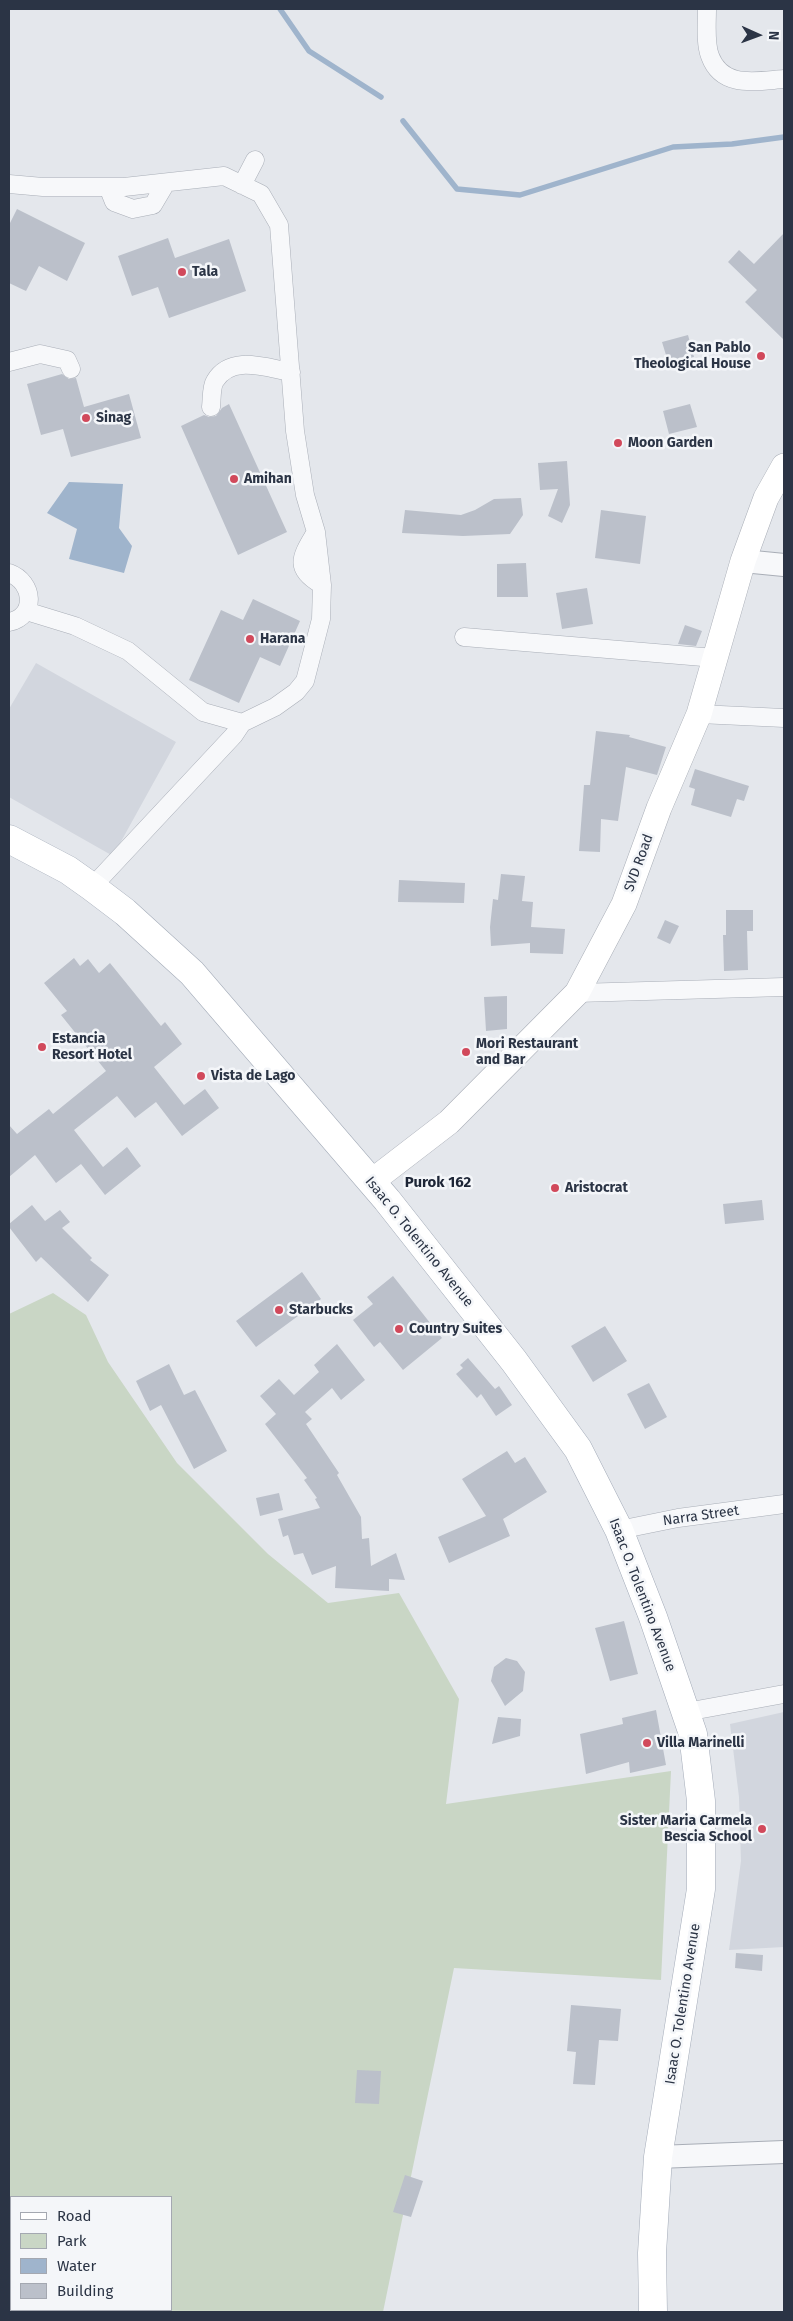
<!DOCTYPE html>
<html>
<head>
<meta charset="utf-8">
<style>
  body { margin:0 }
  #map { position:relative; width:793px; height:2321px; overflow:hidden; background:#e4e7ec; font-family:"Fira Sans",sans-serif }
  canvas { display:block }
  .frame { position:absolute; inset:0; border:10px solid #2b3445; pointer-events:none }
  .legend { position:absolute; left:10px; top:2196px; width:162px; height:115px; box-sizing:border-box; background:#f4f6f9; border:1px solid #a4a8b1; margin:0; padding:6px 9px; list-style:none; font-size:15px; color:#2b3445 }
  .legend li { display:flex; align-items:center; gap:10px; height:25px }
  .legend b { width:25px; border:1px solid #a4a8b1 }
  .north { position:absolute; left:733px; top:10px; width:50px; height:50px; -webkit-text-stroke:4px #f4f6f9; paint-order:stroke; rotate:92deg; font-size:14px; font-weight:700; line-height:20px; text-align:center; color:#2b3445 }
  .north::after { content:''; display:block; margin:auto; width:18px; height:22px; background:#2b3445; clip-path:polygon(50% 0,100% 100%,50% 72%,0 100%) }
</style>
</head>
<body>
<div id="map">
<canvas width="793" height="2321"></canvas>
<div class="frame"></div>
<ul class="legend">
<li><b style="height:6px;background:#fff"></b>Road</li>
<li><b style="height:14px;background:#c9d6c5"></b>Park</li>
<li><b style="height:14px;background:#9fb4cc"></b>Water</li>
<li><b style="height:14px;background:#bbc0ca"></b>Building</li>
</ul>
<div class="north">N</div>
</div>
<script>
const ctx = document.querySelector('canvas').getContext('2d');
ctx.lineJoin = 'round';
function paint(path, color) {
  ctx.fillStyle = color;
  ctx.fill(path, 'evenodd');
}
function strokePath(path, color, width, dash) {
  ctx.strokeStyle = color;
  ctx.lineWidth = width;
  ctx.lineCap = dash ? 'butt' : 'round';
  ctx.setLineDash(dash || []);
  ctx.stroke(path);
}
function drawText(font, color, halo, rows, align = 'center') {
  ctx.font = font + ' "Fira Sans",sans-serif';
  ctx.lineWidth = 5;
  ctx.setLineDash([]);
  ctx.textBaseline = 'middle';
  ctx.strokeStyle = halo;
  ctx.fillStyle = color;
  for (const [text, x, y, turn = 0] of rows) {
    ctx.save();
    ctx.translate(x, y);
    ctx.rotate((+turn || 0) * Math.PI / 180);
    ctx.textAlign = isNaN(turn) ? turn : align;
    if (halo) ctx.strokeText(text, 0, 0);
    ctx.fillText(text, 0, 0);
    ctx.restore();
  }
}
const built = new Path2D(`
  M36,663L176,742L113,856L9,797V709Z
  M784,1712V1947L729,1950L741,1861L739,1797L730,1724Z`);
const green = new Path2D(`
  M53,1293L86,1315L108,1362L177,1463L268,1554L328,1603L399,1593L459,1699L446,1804L671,1771L661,1980L454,1968L383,2312H9V1314ZM11,2197H171V2310H11Z`);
const water = new Path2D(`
  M69,482L123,484L119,528L132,546L124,573L69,559L77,529L47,513Z`);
const stream = new Path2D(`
  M280,9L309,51L381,97
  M403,121L457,189L520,195L673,147L732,144L784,137`);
const building = new Path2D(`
  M17,209L85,243L67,281L39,266L26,291L9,283V225Z
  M784,233V340L745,302L757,290L728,262L739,250L754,264Z
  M168,238L175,258L229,239L246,291L169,318L158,287L132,296L118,256Z
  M688,335L694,357L669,365L662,342Z
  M62,374L69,379L76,378L84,407L129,394L141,438L71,457L63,429L41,435L27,384Z
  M229,404L287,532L238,555L181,426L204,415L209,417L216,416L222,408Z
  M690,404L697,427L669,434L663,411Z
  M567,461L570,505L562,523L548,516L558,489L540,490L538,463Z
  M521,498L523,515L510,534L463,536L402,533L405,510L461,515L475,510L494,499Z
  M601,510L646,516L640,564L595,558Z
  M526,563L528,597H497V564Z
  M587,588L593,624L562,629L556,593Z
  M253,599L300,621L280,666L260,657L239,703L189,680L221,610L243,620Z
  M685,625L702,631L696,646L678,644Z
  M596,731L630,735L629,737L666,747L657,775L626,767L618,821L601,819L600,852L579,851L584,785H590Z
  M695,769L749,786L744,801L737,799L731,817L691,805L695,789L689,787Z
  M501,874L525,876L522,901L533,902L531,927L565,929L563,954L530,953V943L491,946L490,927L493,899L498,900Z
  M399,880L465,883L464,903L398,902Z
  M726,910H753V931H747L748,970L724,971L723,935H726Z
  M665,920L679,926L670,944L657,938Z
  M74,958L80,966L88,959L99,973L110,963L161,1026L165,1022L182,1044L154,1067L184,1105L205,1089L219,1108L182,1136L156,1102L135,1118L117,1096L74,1130L103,1167L127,1147L141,1166L105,1195L81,1164L56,1183L35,1155L9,1177V1125L17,1134L49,1109L53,1114L106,1071L61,1015L67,1011L44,983Z
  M507,996V1029L486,1031L484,997Z
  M762,1200L764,1220L725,1224L723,1204Z
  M32,1205L45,1221L60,1210L70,1222L62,1228L92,1258L90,1260L109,1275L88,1302L41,1257L36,1262L9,1227V1224Z
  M302,1272L321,1299L256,1347L236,1321Z
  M393,1276L442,1338L403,1370L380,1342L374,1347L353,1320L373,1304L367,1297Z
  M605,1326L627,1361L593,1382L571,1346Z
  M337,1344L365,1380L341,1400L332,1388L305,1412L312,1419L306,1424L339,1473L337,1475L361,1517L362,1539L369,1538L371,1566L396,1553L405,1580L389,1579V1591L335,1588L336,1566L312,1575L303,1553L294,1555L288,1535L283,1537L278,1519L320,1508L315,1499L317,1498L304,1480L307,1478L265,1424L276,1414L260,1396L279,1379L294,1395L319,1372L314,1365Z
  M468,1358L495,1389L499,1386L512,1405L496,1416L481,1394L477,1398L456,1374L463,1368L460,1365Z
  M169,1364L184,1395L195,1390L227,1451L194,1469L161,1405L150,1411L136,1381Z
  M649,1383L667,1417L645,1429L627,1394Z
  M507,1451L515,1463L525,1457L547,1492L503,1519L510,1536L449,1563L438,1537L486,1516L462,1479Z
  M279,1493L283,1510L260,1516L256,1498Z
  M624,1621L638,1674L610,1681L595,1628Z
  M506,1658L517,1661L525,1672L523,1691L505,1706L491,1681L494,1667Z
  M656,1710L666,1765L630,1773L629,1762L586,1774L580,1734L623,1724L622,1718Z
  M498,1717L521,1719L520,1736L492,1744Z
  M736,1953L763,1955L762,1971L735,1968Z
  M571,2005L621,2009L618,2041L599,2040L595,2085L573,2084L576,2052L567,2051Z
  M357,2070L381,2071L379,2104L355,2103Z
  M405,2175L423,2181L411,2217L393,2212Z`);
const minor = new Path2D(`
  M707,9C707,23 705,43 710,56C722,89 756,81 784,79
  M9,184L43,187H124L224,176L261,194L279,225L295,431L305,495L316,532L322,585L321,619L305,681L296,692L275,707L242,723L234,735L92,887
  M242,185L255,160
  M108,187L114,202L133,209L153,205L166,183
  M9,362L40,354L67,360L71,369
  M211,407C212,400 211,387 215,381C231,354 266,368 291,372
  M316,532C302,556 292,568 322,585
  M9,573C34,582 37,616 9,622
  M26,611L75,626L128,651L203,712L242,723
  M464,637L715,658
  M699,714L784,718
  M577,993L784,987
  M619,1530L678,1518L784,1504
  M686,1712L784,1694`);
const tertiary = new Path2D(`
  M743,561L784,565
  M658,2157L784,2152`);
const secondary = new Path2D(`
  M371,1182L449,1122L577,993L624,904L659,808L699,714L743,561L766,498L784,466`);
const primary = new Path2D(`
  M9,839L68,870L92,887L125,912L192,973L387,1200L514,1361L578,1449L619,1530L653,1617L693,1734L701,1801V1889L658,2157L652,2253L653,2312`);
const markers = [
  [182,272,5,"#d1495b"],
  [761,356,5,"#d1495b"],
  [86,418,5,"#d1495b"],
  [618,443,5,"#d1495b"],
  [234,479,5,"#d1495b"],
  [250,639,5,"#d1495b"],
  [42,1047,5,"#d1495b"],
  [466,1052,5,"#d1495b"],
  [201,1076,5,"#d1495b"],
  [555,1188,5,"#d1495b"],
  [279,1310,5,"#d1495b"],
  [399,1329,5,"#d1495b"],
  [647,1743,5,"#d1495b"],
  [762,1829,5,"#d1495b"]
];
const poiNames = [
  ["Tala",192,272],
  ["San Pablo",751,348,"right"],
  ["Theological House",751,364,"right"],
  ["Sinag",96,418],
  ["Moon Garden",628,443],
  ["Amihan",244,479],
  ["Harana",260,639],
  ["Estancia",52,1039],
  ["Resort Hotel",52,1055],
  ["Mori Restaurant",476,1044],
  ["and Bar",476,1060],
  ["Vista de Lago",211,1076],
  ["Aristocrat",565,1188],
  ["Starbucks",289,1310],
  ["Country Suites",409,1329],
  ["Villa Marinelli",657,1743],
  ["Sister Maria Carmela",752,1821,"right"],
  ["Bescia School",752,1837,"right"]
];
const streetNames = [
  ["SVD Road",639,863,-70],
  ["Isaac O. Tolentino Avenue",419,1242,51],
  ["Narra Street",701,1516,-8],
  ["Isaac O. Tolentino Avenue",642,1595,69],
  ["Isaac O. Tolentino Avenue",683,2004,-81]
];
const neighbourhoodNames = [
  ["Purok 162",438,1183]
];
paint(built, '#d2d6de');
paint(green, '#c9d6c5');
paint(water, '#9fb4cc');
strokePath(stream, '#9fb4cc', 5.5);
paint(building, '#bbc0ca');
strokePath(minor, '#a9aeb7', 19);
strokePath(tertiary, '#a9aeb7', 24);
strokePath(secondary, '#a9aeb7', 26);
strokePath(primary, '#a3abb8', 29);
strokePath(minor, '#f7f8fa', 18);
strokePath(tertiary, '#f7f8fa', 22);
strokePath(secondary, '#fff', 25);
strokePath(primary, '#fff', 28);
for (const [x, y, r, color] of markers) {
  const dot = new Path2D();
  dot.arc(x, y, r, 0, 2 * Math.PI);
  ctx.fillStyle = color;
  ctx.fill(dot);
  strokePath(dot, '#f4f6f9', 2);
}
drawText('bold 14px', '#2b3445', '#f4f6f9', poiNames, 'left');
drawText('14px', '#2b3445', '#f4f6f9', streetNames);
drawText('bold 15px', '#1d2536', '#f4f6f9', neighbourhoodNames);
</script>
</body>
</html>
